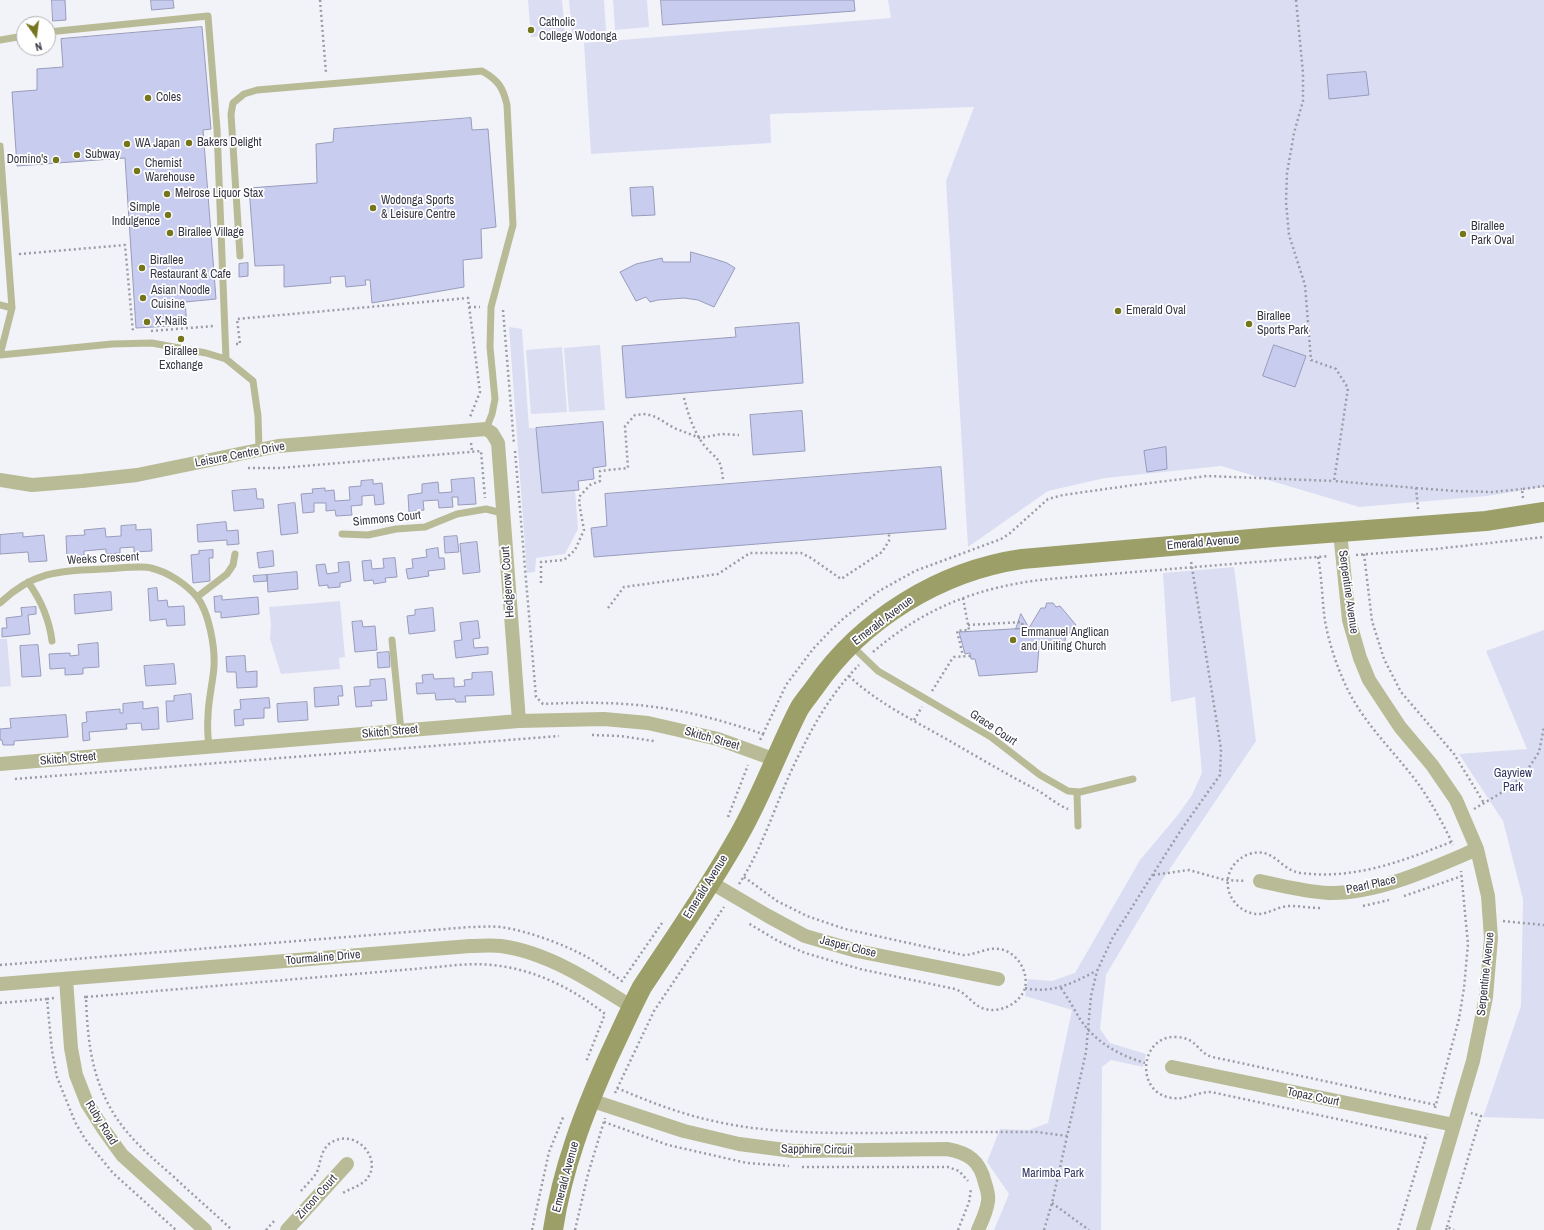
<!DOCTYPE html>
<html>
<head>
<meta charset="utf-8">
<style>
  body { margin:0 }
  #map { position:relative; width:1544px; height:1230px; overflow:hidden; background:#f2f3f9; font-family:"Archivo Narrow",sans-serif }
  canvas { display:block }
  .north { position:absolute; left:16px; top:16px; width:40px; height:40px; box-sizing:border-box; background:#fff; border:1px solid #afafb4; border-radius:50%; rotate:166deg; font-size:11px; font-weight:700; line-height:16px; text-align:center; color:#363744 }
  .north::after { content:''; display:block; margin:auto; width:14px; height:18px; background:#75761c; clip-path:polygon(50% 0,100% 100%,50% 72%,0 100%) }
</style>
</head>
<body>
<div id="map">
<canvas width="1544" height="1230"></canvas>
<div class="north">N</div>
</div>
<script>
const ctx = document.querySelector('canvas').getContext('2d');
ctx.lineJoin = 'round';
function paint(path, color) {
  ctx.fillStyle = color;
  ctx.fill(path, 'evenodd');
}
function strokePath(path, color, width, dash) {
  ctx.strokeStyle = color;
  ctx.lineWidth = width;
  ctx.lineCap = dash ? 'butt' : 'round';
  ctx.setLineDash(dash || []);
  ctx.stroke(path);
}
function drawText(font, color, halo, rows, align = 'center') {
  ctx.font = font + ' "Archivo Narrow",sans-serif';
  ctx.lineWidth = 3.5;
  ctx.setLineDash([]);
  ctx.textBaseline = 'middle';
  ctx.strokeStyle = halo;
  ctx.fillStyle = color;
  for (const [text, x, y, turn = 0] of rows) {
    ctx.save();
    ctx.translate(x, y);
    ctx.rotate((+turn || 0) * Math.PI / 180);
    ctx.textAlign = isNaN(turn) ? turn : align;
    if (halo) ctx.strokeText(text, 0, 0);
    ctx.fillText(text, 0, 0);
    ctx.restore();
  }
}
const green = new Path2D(`
  M528,0H562L565,34L531,37Z
  M569,0H604L606,31L572,34Z
  M613,0H647L649,27L615,30Z
  M888,0H1544V487L1487,496L1359,507L1221,466L1105,478L1048,491L968,547L946,181L974,107L770,114L771,143L591,154L584,43L891,18Z
  M509,327L522,329L529,428H536L542,493L575,490L578,529L565,554L536,558L535,572L527,573Z
  M600,345L605,410L569,412L564,348Z
  M562,347L567,412L531,414L526,350Z
  M1234,567L1256,741L1161,882L1106,975L1100,1029L1110,1043L1146,1054L1143,1067L1111,1060L1102,1067L1101,1230H994L1009,1194L987,1162L1000,1129L1029,1130L1048,1123L1072,1010L1025,996L1028,979L1052,981L1075,973L1140,860L1177,816L1192,795L1202,773L1195,697L1171,702L1163,573Z
  M340,601L345,657L339,658L340,669L281,674L270,639L271,624L269,607Z
  M1544,630V1119L1483,1117L1521,1006L1523,899L1503,821L1459,754L1527,749L1486,651Z
  M0,639H7L11,686L0,687Z`);
const building = new Path2D(`
  M52,0H65L66,20L53,21Z
  M151,0H173L174,8L152,10Z
  M661,0H854L855,11L663,25Z
  M202,27L211,129L203,130L216,299L185,302L187,325L136,328L125,158L17,166L12,92L37,90V69L63,67L61,39Z
  M1366,72L1369,95L1329,99L1327,75Z
  M471,118L472,130L488,129L496,227L481,229L482,258L463,260L464,287L372,303L370,280H365L366,285L346,287L345,276L330,277L331,283L284,287V265L255,266L249,188L317,183L316,144L333,142L334,129Z
  M653,187L655,215L632,216L630,188Z
  M691,252L715,259L727,263L735,268L714,307L698,300L684,298L658,300L650,302L646,297L636,301L620,272L636,264L662,258L663,262H690Z
  M248,263V276L239,277V264Z
  M799,323L803,383L626,398L622,346L736,337L735,328Z
  M1274,345L1306,356L1295,387L1263,376Z
  M802,411L805,451L753,455L750,415Z
  M603,422L606,466L593,468L594,479L578,481L579,490L542,493L536,428Z
  M1166,447L1167,469L1147,472L1144,451Z
  M941,467L946,529L594,557L591,528L607,526L605,494Z
  M474,478L476,504L458,505V497H452L453,507L439,508L438,500L423,501L424,510L409,512L408,495L422,493V484L438,482L439,493L452,492L451,480Z
  M373,480V484L382,483L384,504L375,505L374,495L362,496V505L351,506L352,515L336,516L335,510L326,511V503H314V512L303,513L301,494L313,493L312,489L325,488V491L334,490L335,501L350,500L349,487L361,486V481Z
  M256,489L257,499H263L264,508L234,511L232,491Z
  M295,503L298,533L281,535L278,505Z
  M226,522L227,531L238,530L239,544L227,545V540L198,542L197,525Z
  M136,525V530L151,529L152,551L134,552V547L120,548V553L106,554V549L84,551V558L67,559L66,536L85,535L84,530L105,528L106,537L121,536V526Z
  M23,533V537L44,535L47,561L29,562L28,552L0,554V535Z
  M457,536L459,552L445,553L444,537Z
  M477,542L480,572L463,574L460,544Z
  M438,548L439,558H444L445,569L428,571L429,576L408,579L406,569L413,568L412,559L427,557L426,550Z
  M213,550V558H209L210,581L193,583L191,555L199,554V551Z
  M273,551L274,566L259,568L257,553Z
  M395,558L397,577L385,578L386,582L374,584L373,580L364,581L362,561L371,560L372,569L384,568L383,559Z
  M349,562L351,581L340,583V587L328,588V585L319,586L316,565L325,564L327,574L339,572L338,563Z
  M297,572L298,589L268,592L267,575Z
  M267,575V581L254,582L253,576Z
  M157,588L158,601L167,600L168,607L184,606L185,625L167,626L166,619L150,621L148,589Z
  M111,592L112,610L75,614L74,595Z
  M222,596V600L258,597L259,614L221,618V612H215L214,597Z
  M1047,603H1053L1056,607L1060,606L1076,625L1071,633H1066L1064,648L1043,650V647H1039L1037,672L979,676L975,659H971L970,653L965,654L959,632L1029,628L1041,608H1045Z
  M36,607V614L28,615L30,634L2,637V628H7L6,618L22,616L21,608Z
  M433,608L435,631L409,634L407,616L415,615V610Z
  M1021,614L1029,628L1016,629Z
  M362,621L363,627L375,626L377,650L355,652L352,622Z
  M478,621L480,638L473,639L474,648L488,647V654L456,658L454,641L462,640L460,623Z
  M98,643L99,667L83,668V674L65,675V668L50,669L49,654L70,653V656L79,655L78,645Z
  M38,645L41,676L22,677L20,646Z
  M389,652L390,667L378,668L377,653Z
  M245,656L246,672L257,671V687L237,688L236,672H227L226,657Z
  M174,664L176,684L146,686L144,666Z
  M492,672L494,695L465,696L466,702H456L455,699L436,700L435,693L417,694L416,683H423L422,675L433,674L434,679L454,678V687L465,686L464,680L472,679V673Z
  M385,679L387,700L371,701L372,706L356,707L354,687L370,686V680Z
  M342,686L343,696H338L339,705L315,707L314,688Z
  M191,694L193,719L167,722L166,701H174V696Z
  M269,698L270,708H264V718L243,719L244,725L235,726L234,710L241,709L240,700Z
  M143,702V709L158,707L159,729L142,730L141,723L126,724L127,729L89,732L90,740L83,741L82,723L87,722L86,712L120,709V713H123V704Z
  M307,702L308,720L278,722L277,704Z
  M66,715L68,737L14,741V745H3L2,740H0V729L11,728L10,719Z`);
const path = new Path2D(`
  M320,0L326,73
  M1296,0L1303,73V101L1294,133L1287,173L1286,202L1289,235L1305,285L1311,360L1336,369L1348,388L1334,481L1416,488L1418,509
  M20,255V254L125,245L133,332H134
  M469,307H480
  M503,310L514,444
  M151,331L214,326
  M236,344H240L237,319L468,298L480,392L470,417
  M684,398C688,414 694,432 704,445C717,461 720,455 723,479
  M471,443L472,451
  M515,451L536,697L543,704C582,702 623,702 662,708C696,713 730,723 763,734L760,740
  M248,468H280L481,451L485,498
  M1416,488L1455,491L1492,492L1522,489
  M1523,498L1522,489L1544,486
  M1364,554L1372,621L1384,659L1401,692L1454,754L1484,803
  M1356,555L1435,549L1544,537
  M1318,557C1322,578 1322,600 1325,621C1329,643 1336,664 1345,684C1363,723 1392,749 1417,782C1430,800 1444,825 1453,845
  M541,583V562L564,560L575,550L584,530L580,508L579,497L590,485L600,481V471L628,468L625,426L635,415L646,414L656,417L674,428L700,438L721,434L739,435
  M963,598L969,630L957,631L963,656
  M608,608L624,587L718,574L750,553H801L811,558L841,579L882,552L889,541V533
  M968,625L1022,622L1023,628
  M873,652C925,607 981,586 1049,579L1329,556
  M849,676C875,701 909,718 941,736C973,754 1004,773 1037,790C1046,795 1059,806 1068,809
  M932,691L952,659L954,657L970,656
  M914,720L922,707
  M763,734L786,685L813,649L831,630L844,618L879,591L915,571L1001,539L1009,534L1048,499L1063,495L1134,485L1207,476L1334,481
  M592,735L620,736L654,741
  M15,779L559,736
  M1474,809L1511,787L1526,772L1539,752L1544,727
  M728,817L748,765
  M1153,875L1189,870L1225,880L1246,881
  M744,877L777,901L807,916L845,929L963,955C976,955 987,947 999,949C1016,951 1029,971 1025,988C1020,1004 1000,1013 985,1009C973,1006 967,993 955,989L860,969L805,953L778,941L748,923
  M739,884C766,843 778,794 801,751C816,720 834,690 859,665
  M1404,896L1462,876
  M1363,906L1389,900
  M1320,908C1310,908 1300,906 1290,906C1279,906 1270,913 1260,914C1241,915 1225,897 1228,878C1230,867 1238,858 1249,854C1275,846 1280,871 1301,873C1354,880 1403,861 1451,842
  M1503,921L1544,925
  M0,965L470,927C480,927 490,926 501,927C528,931 563,944 587,957C599,964 611,973 622,981L662,923
  M1025,988C1052,994 1073,983 1096,971
  M1061,988C1068,998 1074,1009 1080,1019C1096,1043 1119,1055 1145,1063
  M84,997H86C87,1026 89,1055 99,1083C115,1127 141,1148 174,1177C193,1195 213,1212 232,1230
  M86,997L437,967C455,965 473,963 492,965C534,969 572,988 605,1014L586,1062
  M47,999L54,998
  M0,1003L47,999L52,1051L57,1077L75,1122L85,1139L113,1173L176,1230
  M617,1088C652,1103 686,1116 723,1123C777,1134 832,1133 886,1133C936,1132 987,1132 1037,1132L1067,1136
  M615,1093L654,1011L724,907
  M1435,1108L1459,1019L1464,988L1468,944L1461,871
  M604,1122L668,1145L747,1163L789,1166
  M1426,1138L1211,1092C1197,1092 1185,1100 1172,1098C1134,1093 1140,1035 1176,1037C1195,1038 1195,1047 1207,1055C1211,1057 1217,1058 1222,1059L1436,1105
  M802,1167H948L959,1171L968,1181
  M301,1191C306,1185 313,1179 317,1172C321,1162 320,1152 329,1144C354,1125 386,1160 365,1181C358,1187 349,1189 341,1194
  M1052,1203L1089,1230
  M1447,1227L1481,1116L1471,1113
  M266,1230L275,1220
  M532,1230L549,1152L564,1115
  M575,1230L588,1174L605,1118
  M958,1230L969,1202L971,1189
  M1044,1230L1052,1203L1086,1052L1091,996L1097,971L1113,937L1181,830L1220,775L1221,749L1191,561
  M1398,1230L1427,1134
  M1446,1230L1447,1227L1454,1230`);
const lane = new Path2D(`
  M48,32L208,16L217,129L226,359
  M0,40L24,36
  M0,146L12,308L0,355
  M240,256L231,114L233,103L244,94L257,90L482,71C498,80 503,87 507,105L513,225L491,307L490,347L495,399L492,414L486,429
  M0,305L12,308
  M0,355L112,344L152,343L206,353L226,359L253,381L258,416L259,449
  M342,534L368,535L396,529L425,527L457,514L486,509L502,513
  M28,582C41,600 49,618 52,641
  M197,597L227,574L233,565L235,554
  M0,603C34,571 59,571 103,569C114,569 142,565 151,568C168,572 186,584 197,597C209,612 215,647 214,666C213,683 208,700 208,717C207,727 208,738 209,748
  M392,640L401,731
  M852,646L878,671L991,737L1040,775L1068,791L1080,792L1133,779
  M1077,793L1078,826`);
const street = new Path2D(`
  M0,480L32,485L82,481L137,475L278,446L486,429L492,433L498,443L519,721
  M1340,532L1349,620L1360,658L1369,680L1400,727L1432,765L1456,800L1477,849L1488,896L1491,938L1486,997L1473,1061L1423,1230
  M0,764L519,721L604,719L648,723L718,739L776,760
  M1260,881C1282,886 1306,892 1329,893C1378,894 1433,868 1477,849
  M710,882L768,916L805,936L857,951L998,979
  M66,979L71,1048L76,1075L87,1103L104,1130L122,1155L205,1230
  M0,984L470,946C480,946 491,945 501,946C547,952 593,982 632,1007
  M1172,1067L1454,1125
  M590,1100L684,1131L739,1144L793,1151L947,1149C969,1153 980,1161 985,1183C987,1189 989,1195 988,1201C987,1211 982,1221 978,1230
  M287,1230L347,1164`);
const secondary = new Path2D(`
  M553,1230C562,1169 584,1112 609,1056C620,1033 630,1010 642,987C675,937 710,887 739,835C762,795 778,750 799,709C803,702 810,694 815,687C862,619 940,571 1022,559L1274,537L1486,521L1544,512`);
const markers = [
  [531,30,4,"#75761c"],
  [148,98,4,"#75761c"],
  [189,143,4,"#75761c"],
  [127,144,4,"#75761c"],
  [77,155,4,"#75761c"],
  [56,160,4,"#75761c"],
  [137,171,4,"#75761c"],
  [167,194,4,"#75761c"],
  [373,208,4,"#75761c"],
  [168,215,4,"#75761c"],
  [170,233,4,"#75761c"],
  [1463,234,4,"#75761c"],
  [142,268,4,"#75761c"],
  [143,298,4,"#75761c"],
  [1118,311,4,"#75761c"],
  [147,322,4,"#75761c"],
  [1249,324,4,"#75761c"],
  [181,339,4,"#75761c"],
  [1013,640,4,"#75761c"]
];
const poiNames = [
  ["Catholic",539,23],
  ["College Wodonga",539,37],
  ["Coles",156,98],
  ["Bakers Delight",197,143],
  ["WA Japan",135,144],
  ["Subway",85,155],
  ["Domino's",48,160,"right"],
  ["Chemist",145,164],
  ["Warehouse",145,178],
  ["Melrose Liquor Stax",175,194],
  ["Wodonga Sports",381,201],
  ["& Leisure Centre",381,215],
  ["Simple",160,208,"right"],
  ["Indulgence",160,222,"right"],
  ["Birallee",1471,227],
  ["Park Oval",1471,241],
  ["Birallee Village",178,233],
  ["Birallee",150,261],
  ["Restaurant & Cafe",150,275],
  ["Asian Noodle",151,291],
  ["Cuisine",151,305],
  ["Emerald Oval",1126,311],
  ["Birallee",1257,317],
  ["Sports Park",1257,331],
  ["X-Nails",155,322],
  ["Birallee",181,352,"center"],
  ["Exchange",181,366,"center"],
  ["Emmanuel Anglican",1021,633],
  ["and Uniting Church",1021,647]
];
const streetNames = [
  ["Leisure Centre Drive",240,455,-11],
  ["Simmons Court",387,519,-6],
  ["Emerald Avenue",1203,543,-5],
  ["Weeks Crescent",103,559,-3],
  ["Hedgerow Court",508,582,-94],
  ["Serpentine Avenue",1348,592,82],
  ["Emerald Avenue",883,621,-37],
  ["Grace Court",993,728,34],
  ["Skitch Street",390,732,-5],
  ["Skitch Street",712,739,16],
  ["Skitch Street",68,759,-5],
  ["Pearl Place",1371,885,-12],
  ["Emerald Avenue",706,887,-58],
  ["Jasper Close",848,947,14],
  ["Tourmaline Drive",323,958,-5],
  ["Serpentine Avenue",1486,974,-84],
  ["Topaz Court",1313,1097,12],
  ["Ruby Road",101,1123,58],
  ["Sapphire Circuit",817,1150,1],
  ["Emerald Avenue",566,1177,-75],
  ["Zircon Court",317,1197,-48]
];
const parkNames = [
  ["Gayview",1513,774],
  ["Park",1513,788],
  ["Marimba Park",1053,1174]
];
paint(green, '#dbdef3');
paint(building, '#c8ccef');
strokePath(building, '#989bba', 1);
strokePath(path, '#9b9ca6', 2.5, [2, 3]);
strokePath(lane, '#b9bb97', 7);
strokePath(street, '#b9bb97', 14);
strokePath(secondary, '#9d9f69', 20);
for (const [x, y, r, color] of markers) {
  const dot = new Path2D();
  dot.arc(x, y, r, 0, 2 * Math.PI);
  ctx.fillStyle = color;
  ctx.fill(dot);
  strokePath(dot, '#fff', 1.5);
}
drawText('12px', '#363744', '#fff', poiNames, 'left');
drawText('12px', '#363744', '#fff', streetNames);
drawText('12px', '#323461', '#fff', parkNames);
</script>
</body>
</html>
